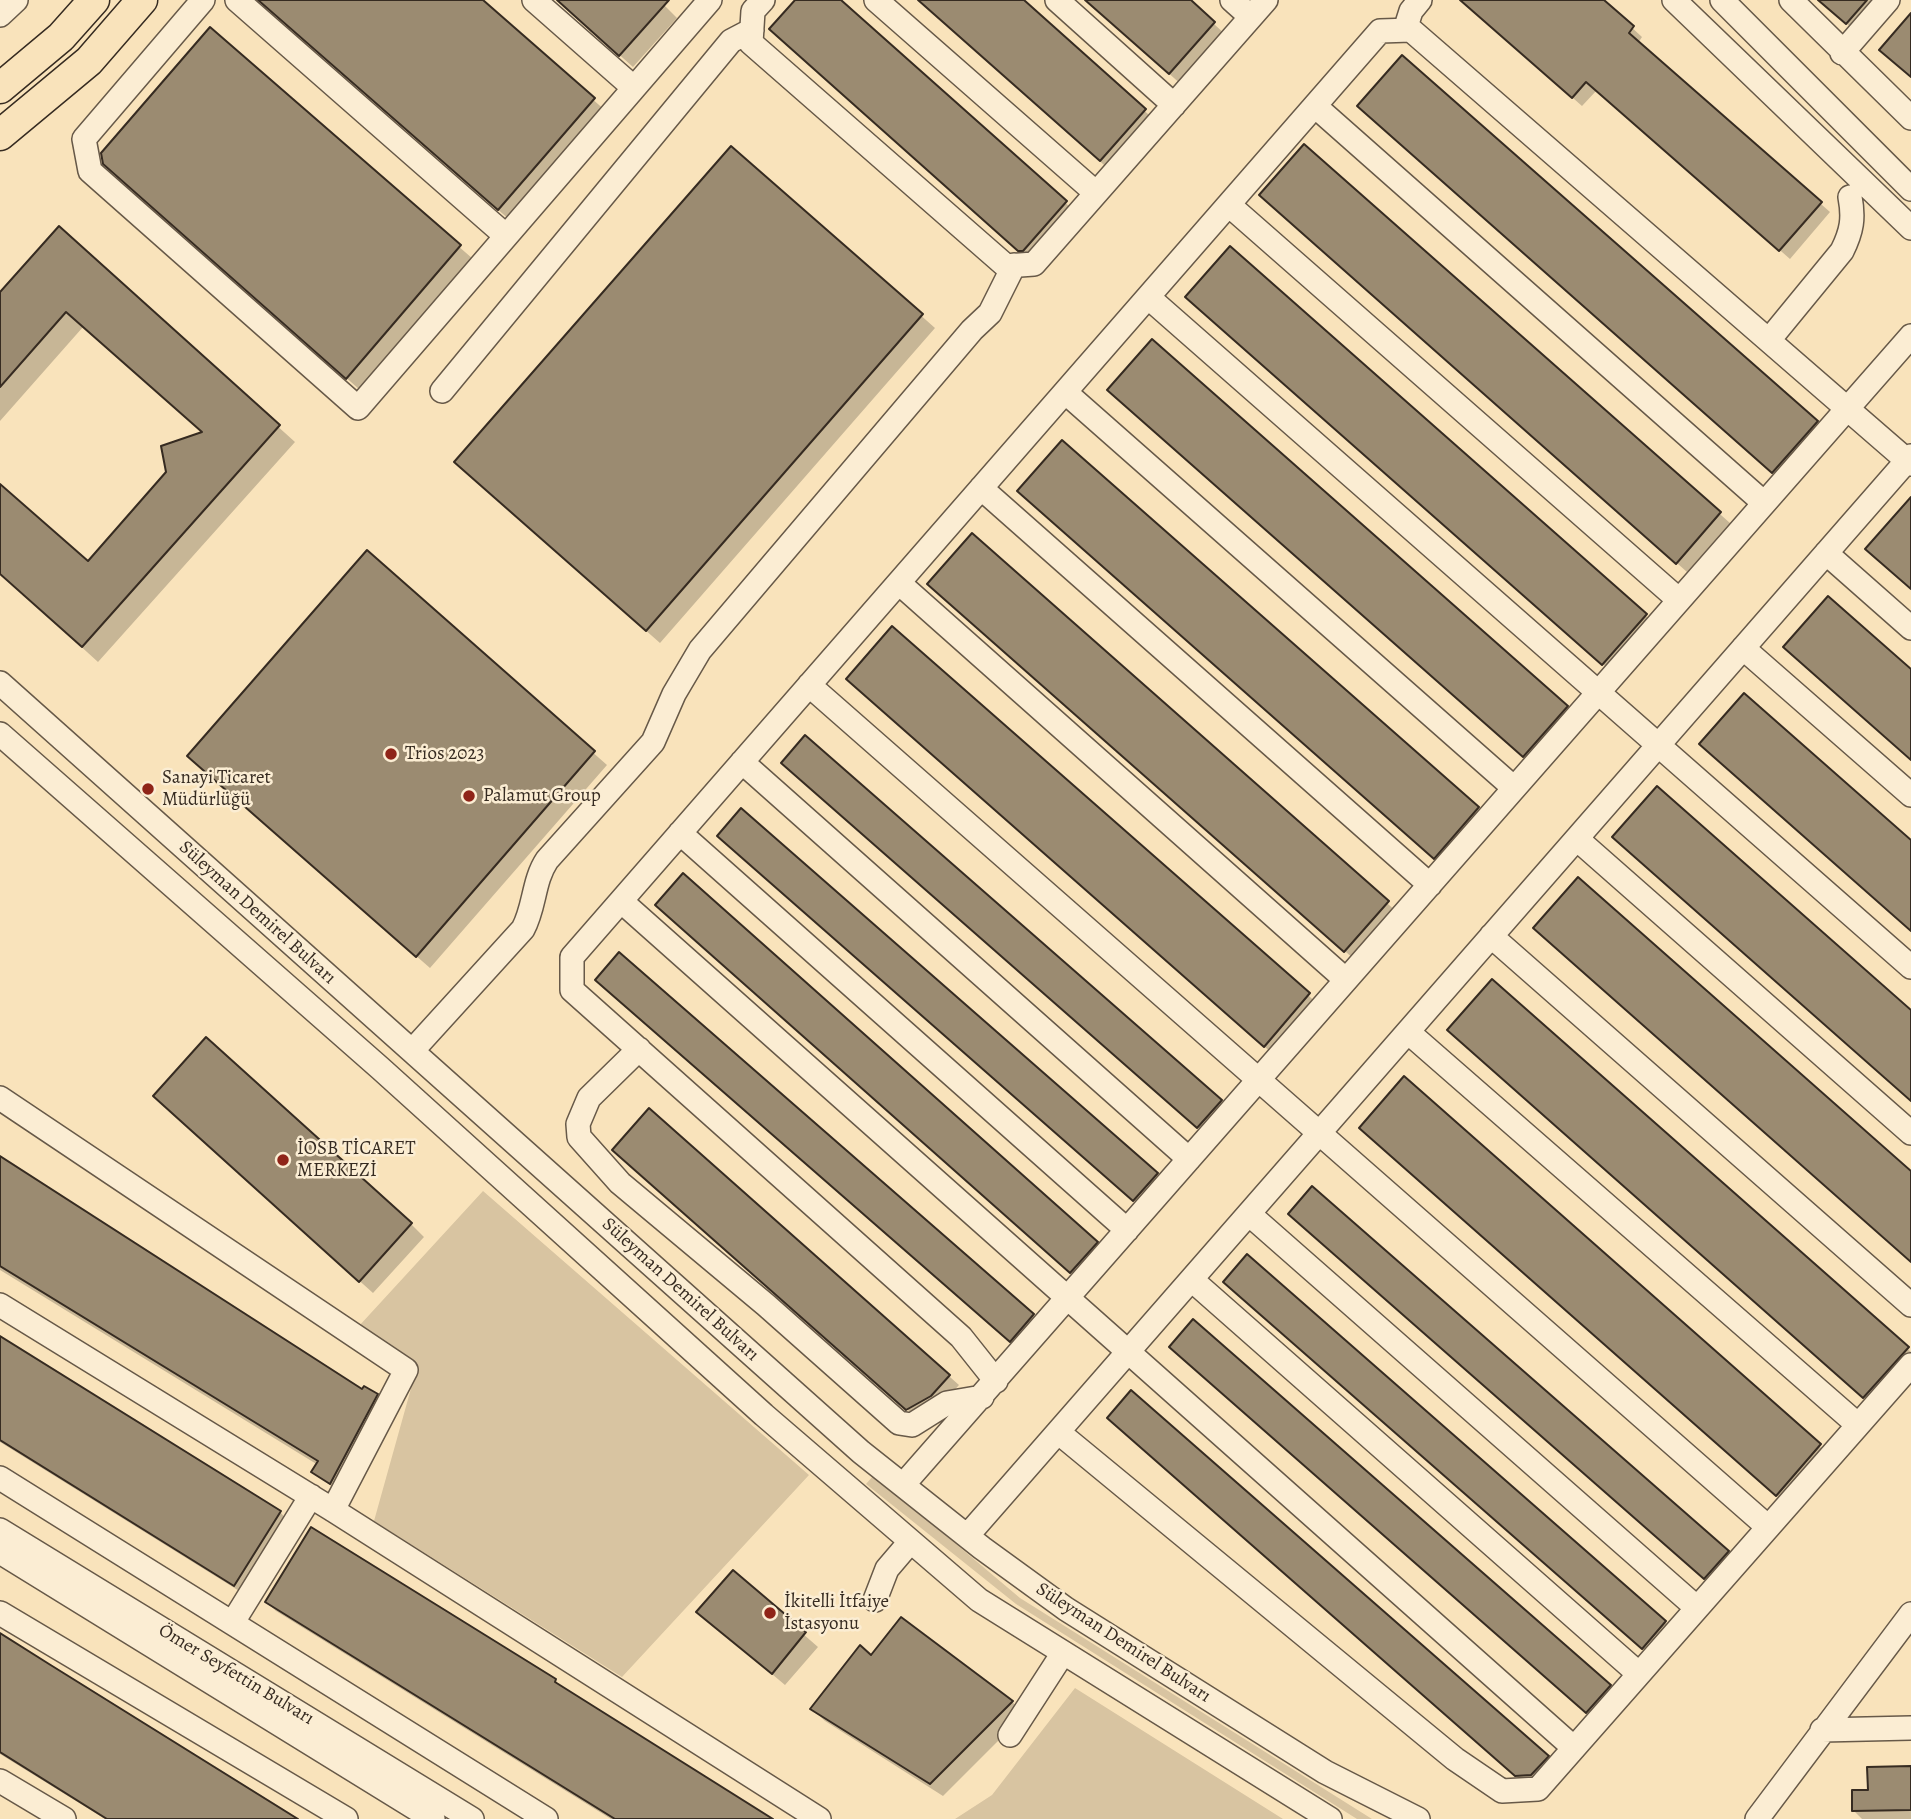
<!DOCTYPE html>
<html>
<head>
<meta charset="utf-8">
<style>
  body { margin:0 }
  canvas { display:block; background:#f9e3bb }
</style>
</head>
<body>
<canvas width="1911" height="1819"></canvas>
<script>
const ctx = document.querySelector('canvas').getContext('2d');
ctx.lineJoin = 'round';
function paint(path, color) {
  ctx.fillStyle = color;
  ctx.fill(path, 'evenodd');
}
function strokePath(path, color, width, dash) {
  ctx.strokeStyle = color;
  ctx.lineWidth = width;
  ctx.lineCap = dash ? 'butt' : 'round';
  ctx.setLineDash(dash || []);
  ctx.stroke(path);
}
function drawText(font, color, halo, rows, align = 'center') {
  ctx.font = font + ' Alegreya,serif';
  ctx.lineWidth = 5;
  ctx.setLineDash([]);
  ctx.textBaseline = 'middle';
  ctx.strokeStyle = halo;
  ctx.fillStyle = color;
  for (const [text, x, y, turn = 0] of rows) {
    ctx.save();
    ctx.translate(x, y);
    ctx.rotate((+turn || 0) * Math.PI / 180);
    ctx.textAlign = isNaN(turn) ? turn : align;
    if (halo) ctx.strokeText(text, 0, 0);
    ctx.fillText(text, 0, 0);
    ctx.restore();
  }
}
const green = new Path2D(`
  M483,1191L809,1475L622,1677L374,1521L417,1367L359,1326Z
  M874,1475L1020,1598L1372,1819H1357L1016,1604L866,1484Z
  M1075,1688L1283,1819H955L992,1795Z`);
const shadow = new Path2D(`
  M257,0H480L607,112L511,221Z
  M558,0H659L677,18L633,67Z
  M797,0H839L1079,215L1033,263L784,42Z
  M919,0H1021L1158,123L1113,173Z
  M1086,0H1188L1227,36L1183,86Z
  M1467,0H1602L1642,37L1638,43L1830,212L1790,259L1597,90L1582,106L1474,11Z
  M1820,0H1884L1856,32Z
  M210,29L473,259L360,390L118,176Z
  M1369,115L1816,423L1826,432L1783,481Z
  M1304,146L1730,523L1687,572L1271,204Z
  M732,148L935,328L660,643L469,475Z
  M59,229L295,442L98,662L0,573V486L88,564L203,433L83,327L0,421V294Z
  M1231,248L1656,625L1613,673L1197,306Z
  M1119,399L1567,707L1576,716L1533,765Z
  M1062,442L1487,818L1444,867L1029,500Z
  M972,535L1397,912L1355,960L939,593Z
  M367,553L607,765L430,968L202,769Z
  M892,628L1318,1004L1274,1055L857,688Z
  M805,738L1221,1102L1230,1111L1208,1136L792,772Z
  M741,811L1157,1175L1166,1184L1144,1209L729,846Z
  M667,914L1097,1243L1106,1252L1080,1281Z
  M619,955L1033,1315L1042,1325L1020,1350L607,989Z
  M1492,982L1911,1352V1365L1874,1406L1459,1040Z
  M1404,1079L1829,1455L1786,1504L1370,1137Z
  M168,1109L411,1224L424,1237L373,1293Z
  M649,1110L959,1385L941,1405L917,1418L624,1159Z
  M0,1158L362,1392L377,1395L389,1408L343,1495L313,1472L318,1465L0,1270Z
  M1299,1223L1727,1552L1737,1562L1715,1587Z
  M1235,1291L1665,1622L1674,1632L1652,1657Z
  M0,1336L280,1512L289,1522L244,1594L0,1442Z
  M1181,1356L1610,1686L1619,1696L1597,1721Z
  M1119,1427L1547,1757L1557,1766L1527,1785Z
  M733,1573L818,1647L785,1685L698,1612Z
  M267,1602L771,1819H611L276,1611Z
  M0,1635L297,1819H105L0,1754Z
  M871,1658L1012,1702L1025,1714L943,1796L825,1721L812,1709Z
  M1911,1767V1819H1862L1854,1811L1870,1792Z`);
const building = new Path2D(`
  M258,0H483L595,98L498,210Z
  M557,0H669L619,56Z
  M795,0H841L1067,201L1023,251H1018L769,29Z
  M918,0H1024L1146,109L1100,161Z
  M1085,0H1191L1215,22L1169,74Z
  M1460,0H1604L1634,26L1629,33L1822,202L1779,251L1586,82L1572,98Z
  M1818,0H1867L1846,24Z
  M1911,13V77L1879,50Z
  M210,27L461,245L346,379L103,164L101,153Z
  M1402,55L1818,421L1772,473L1357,106Z
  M1304,144L1721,512L1676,564L1259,195Z
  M731,146L923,314L646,631L454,462Z
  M59,226L280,425L82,647L0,574V484L88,561L166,472L161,446L202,432L66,312L0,387V292Z
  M1230,246L1647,614L1602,665L1185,297Z
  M1152,339L1568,706L1523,757L1107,390Z
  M1062,440L1479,807L1434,859L1017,491Z
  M1911,497V589L1865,549Z
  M972,533L1389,901L1344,952L927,584Z
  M367,550L595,751L416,957L187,756Z
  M1828,596L1911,669V760L1783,647Z
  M892,626L1310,993L1264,1047L846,679Z
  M1744,693L1911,840V931L1699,744Z
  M805,735L1222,1100L1197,1128L781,763Z
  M1657,786L1911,1010V1101L1612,837Z
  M741,808L1158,1173L1133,1201L717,836Z
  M683,873L1098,1242L1070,1273L655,905Z
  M1578,877L1911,1171V1262L1533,928Z
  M619,952L1034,1314L1010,1342L595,980Z
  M1492,979L1909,1347L1863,1398L1447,1030Z
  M206,1037L412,1223L359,1282L153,1096Z
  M1404,1076L1821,1444L1776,1496L1359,1128Z
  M649,1108L950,1375L931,1396L906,1410L612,1150Z
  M0,1156L362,1389L364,1386L378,1394L330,1484L311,1472L318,1461L0,1266Z
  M1312,1186L1729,1551L1704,1579L1288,1214Z
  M1247,1254L1666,1621L1642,1649L1223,1282Z
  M1193,1319L1611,1685L1586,1713L1169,1347Z
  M0,1336L281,1511L234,1586L0,1440Z
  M1131,1390L1549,1756L1531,1775L1515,1776L1107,1418Z
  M311,1527L556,1679L555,1682L773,1819H615L265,1602Z
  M733,1570L806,1632L772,1674L696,1612Z
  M901,1617L1013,1701L930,1784L810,1709L860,1645L871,1655Z
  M0,1633L49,1664L298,1819H107L0,1752Z
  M1911,1766V1810L1852,1811V1790H1868L1867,1767Z`);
const minor = new Path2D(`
  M203,0L84,139L90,171L358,408L710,0
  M237,0L505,235
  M534,0L634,88
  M763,0L753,11L751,43L1006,266L1034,264L1266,0
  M876,0L1096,193
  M1057,0L1174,105
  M1232,0L1251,17
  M1674,0L1911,228
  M1722,0L1911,189
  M1791,0L1911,118
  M0,15L16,0
  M1405,30L1411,11L1420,0
  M1842,53L1888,0
  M1315,106L1764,503
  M1229,205L1679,600
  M1148,297L1911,967
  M1769,340L1842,251C1852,231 1854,218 1850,197
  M442,391L731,41L752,30
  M1065,392L1514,788
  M981,488L1430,885
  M1826,553L1911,628
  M899,583L1346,980
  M1743,648L1911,795
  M0,683L861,1452L982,1548L1066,1609L1325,1772L1418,1819
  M809,685L1768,1527
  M0,734L380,1068L764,1415L979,1600L1330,1819
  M742,762L1189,1159
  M680,833L1127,1230
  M1577,839L1911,1133
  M621,901L1574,1748
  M1491,936L1911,1305
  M1408,1032L1858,1425
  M639,1049L589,1098L578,1124L579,1137L620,1183L766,1305L899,1423L912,1425L947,1403L982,1397
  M412,1051L523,929C535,907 533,881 547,860L653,742L674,694L700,650L972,330L990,313L1014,265
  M0,1098L406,1370L333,1510
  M1249,1214L1697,1608
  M1192,1280L1639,1674
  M0,1305L333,1510L819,1819
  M996,1381L961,1337L572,990V957L1380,31L1411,30L1911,464
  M1058,1432L1455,1759L1502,1791L1538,1789L1911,1365
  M0,1478L546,1819
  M903,1485L1911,336
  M0,1530L472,1819
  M967,1536L1911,456
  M0,1552L433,1819
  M875,1600L887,1569L910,1542
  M0,1613L346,1819
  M233,1622L311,1496
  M1822,1730L1911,1728
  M1010,1735L1063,1653
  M0,1781L64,1819
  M1757,1819L1911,1614`);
const major = new Path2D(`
  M0,88L61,37L94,0
  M0,135L89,61L142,0`);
const markers = [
  [391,754,7,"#8f2418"],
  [148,789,7,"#8f2418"],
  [469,796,7,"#8f2418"],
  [283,1160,7,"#8f2418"],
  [770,1613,7,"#8f2418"]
];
const poiNames = [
  ["Trios 2023",405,754],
  ["Sanayi Ticaret",162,778],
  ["Müdürlüğü",162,800],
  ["Palamut Group",483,796],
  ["İOSB TİCARET",297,1149],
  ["MERKEZİ",297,1171],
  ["İkitelli İtfaiye",784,1602],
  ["İstasyonu",784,1624]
];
const streetNames = [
  ["Süleyman Demirel Bulvarı",257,913,42],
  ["Süleyman Demirel Bulvarı",680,1290,42],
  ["Süleyman Demirel Bulvarı",1123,1643,33],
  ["Ömer Seyfettin Bulvarı",236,1675,31]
];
paint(green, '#d8c4a1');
paint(shadow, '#0003');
paint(building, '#9b8b71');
strokePath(building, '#362b21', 2);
strokePath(minor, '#675948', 26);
strokePath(major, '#362b21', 33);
strokePath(minor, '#fbedd3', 23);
strokePath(major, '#f9e3bb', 30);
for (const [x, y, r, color] of markers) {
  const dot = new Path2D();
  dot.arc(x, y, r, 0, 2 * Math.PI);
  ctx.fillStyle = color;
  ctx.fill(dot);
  strokePath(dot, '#fbedd3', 2.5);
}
drawText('19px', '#362b21', '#fbedd3', poiNames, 'left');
drawText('19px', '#362b21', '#fbedd3', streetNames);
</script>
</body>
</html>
